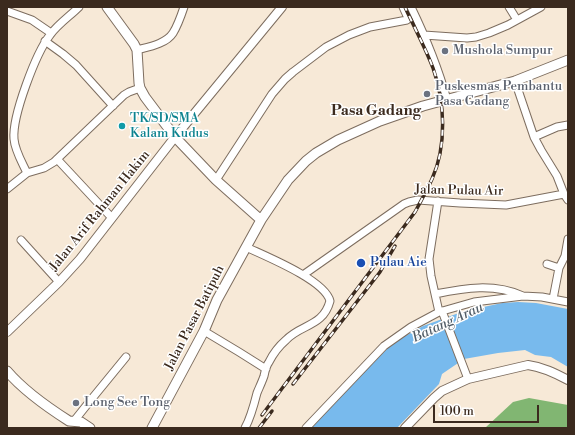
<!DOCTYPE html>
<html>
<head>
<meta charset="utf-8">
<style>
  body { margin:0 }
  #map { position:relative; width:575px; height:435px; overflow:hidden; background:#f7e9d7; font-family:"Libre Bodoni",serif }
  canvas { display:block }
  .frame { position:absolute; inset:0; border:8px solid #3b2a1e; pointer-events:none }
  .scale { position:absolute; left:433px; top:405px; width:106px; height:18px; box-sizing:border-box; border:2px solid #3b2a1e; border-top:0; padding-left:5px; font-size:12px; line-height:14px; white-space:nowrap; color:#3b2a1e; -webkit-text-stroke:3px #fff; paint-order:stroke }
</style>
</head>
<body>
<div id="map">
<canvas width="575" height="435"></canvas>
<div class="frame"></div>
<div class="scale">100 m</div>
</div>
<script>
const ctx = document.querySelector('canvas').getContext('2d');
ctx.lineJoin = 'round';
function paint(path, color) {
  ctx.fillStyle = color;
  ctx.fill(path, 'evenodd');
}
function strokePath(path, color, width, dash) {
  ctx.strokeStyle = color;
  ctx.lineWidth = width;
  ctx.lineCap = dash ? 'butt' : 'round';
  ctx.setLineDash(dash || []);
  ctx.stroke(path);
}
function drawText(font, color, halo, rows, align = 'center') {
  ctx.font = font + ' "Libre Bodoni",serif';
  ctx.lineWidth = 3;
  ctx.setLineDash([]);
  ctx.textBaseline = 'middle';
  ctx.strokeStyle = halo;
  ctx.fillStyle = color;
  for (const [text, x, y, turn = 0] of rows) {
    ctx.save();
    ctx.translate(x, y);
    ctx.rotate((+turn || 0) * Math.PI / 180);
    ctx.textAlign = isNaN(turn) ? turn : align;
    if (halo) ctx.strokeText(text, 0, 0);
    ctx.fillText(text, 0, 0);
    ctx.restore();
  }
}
const forest = new Path2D(`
  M529,398L568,405V428H485L513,402Z`);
const water = new Path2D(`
  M518,302L536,303L568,309V367L551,357L535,355L525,350L498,353L464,359L442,374L439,384L397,428H311L368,368L393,343L423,326L456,314L479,308L502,303Z`);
const minor = new Path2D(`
  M411,7C426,38 438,67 447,100
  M509,7L517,20
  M7,11L32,20L51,33
  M424,35L467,38L476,37L489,33L508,25L541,7
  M45,41L63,54L76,65L113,106
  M137,50C148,47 166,44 173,33C178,25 181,16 184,7
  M515,81L534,137L541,150L557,176L564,194L568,200
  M534,137L557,127L568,125
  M57,159L112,218
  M27,173C22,162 15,151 14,139C12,116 36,53 50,35C58,24 70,16 79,7
  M216,180L272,94L285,79L293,72L326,47L349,35L370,27L407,20L408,18L403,7
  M7,189L27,173L44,168L54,162L124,95L129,92L140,88
  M438,201L429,259L431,276L439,312
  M21,240L59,282
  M547,264L559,268
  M303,275L404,204L409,202L418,200L460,203L506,205L564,194
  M435,294C465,288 494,283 523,296
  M553,299L559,268L565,256L568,239
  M442,311L468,379
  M204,331L239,352L266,369
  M74,421L90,401L126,357
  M245,428C251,417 254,405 257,393C259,388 262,382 264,376C265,371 266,366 269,362C273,354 279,346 286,340C301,324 323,327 330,301C325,280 265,256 246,247
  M306,428L384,346L411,327L439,312L474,302L523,296L542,297L568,302`);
const tertiary = new Path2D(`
  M7,332L59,282L80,259L175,137L282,7
  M405,428L434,398L442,391L468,379L528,365C543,367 555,373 568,380`);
const secondary = new Path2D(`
  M107,7L134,44L137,50L139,83L140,88L145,97L175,137L216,180L261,220
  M7,371C24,391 47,407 69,421
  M69,421L81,422L90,428
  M152,428L204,331L217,300L261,220L288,180L306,161L316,153L338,140L380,121L423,106L515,81L568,60`);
const rail = new Path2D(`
  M293,384L380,272L395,246
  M262,415L415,212C421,201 427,190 432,179C447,146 445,102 433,68C425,47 414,27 405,7
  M259,428L272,411`);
const markers = [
  [445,51,4,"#6b7280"],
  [427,94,4,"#6b7280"],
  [122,126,4,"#0f9aa8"],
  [361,263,5,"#1a4fb4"],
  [76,403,4,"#6b7280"]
];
const worshipNames = [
  ["Mushola Sumpur",453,51],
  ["Puskesmas Pembantu",435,87],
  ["Pasa Gadang",435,102],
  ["Long See Tong",84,403]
];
const cultureNames = [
  ["TK/SD/SMA",130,119],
  ["Kalam Kudus",130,134]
];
const streetNames = [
  ["Jalan Pulau Air",459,191,1],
  ["Jalan Arif Rahman Hakim",100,211,-51],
  ["Jalan Pasar Batipuh",195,318,-63]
];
const transitNames = [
  ["Pulau Aie",370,263]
];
const waterNames = [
  ["Batang Arau",448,323,-25]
];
const quarterNames = [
  ["Pasa Gadang",376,111]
];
paint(forest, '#81b672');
paint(water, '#78baed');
strokePath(minor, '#7d6d5f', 9);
strokePath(tertiary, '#7d6d5f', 10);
strokePath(secondary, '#7d6d5f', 11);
strokePath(minor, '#fff', 7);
strokePath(tertiary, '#fff', 8);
strokePath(secondary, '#fff', 9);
strokePath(rail, '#3b2a1e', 3.5);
strokePath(rail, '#fff', 2, [6]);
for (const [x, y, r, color] of markers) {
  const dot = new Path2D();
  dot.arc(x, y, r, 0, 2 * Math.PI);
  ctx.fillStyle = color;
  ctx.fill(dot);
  strokePath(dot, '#fff', 1.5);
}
drawText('13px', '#5b616d', '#fff', worshipNames, 'left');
drawText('13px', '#0d838f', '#fff', cultureNames, 'left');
drawText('13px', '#3b2a1e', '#fff', streetNames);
drawText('13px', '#164399', '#fff', transitNames, 'left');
drawText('italic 14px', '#505c66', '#fff', waterNames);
drawText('bold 15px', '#3b2a1e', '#fff', quarterNames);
</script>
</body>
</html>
